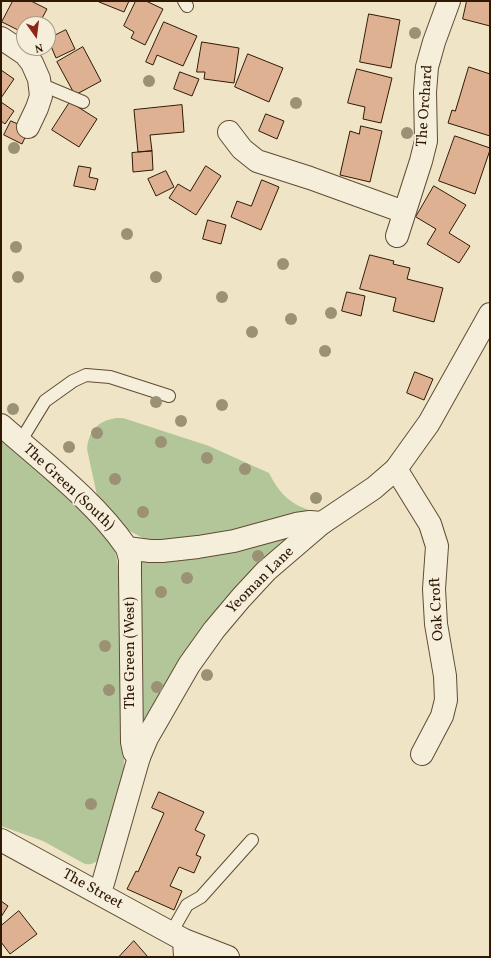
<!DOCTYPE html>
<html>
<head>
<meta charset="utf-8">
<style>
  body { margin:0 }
  #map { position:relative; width:491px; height:958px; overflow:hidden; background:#efe5c6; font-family:Vollkorn,serif }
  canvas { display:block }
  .frame { position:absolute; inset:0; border:2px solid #301904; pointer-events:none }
  .north { position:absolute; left:16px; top:16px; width:40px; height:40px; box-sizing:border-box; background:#f5eeda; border:1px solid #a69984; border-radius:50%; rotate:166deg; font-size:11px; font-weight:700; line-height:16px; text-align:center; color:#301904 }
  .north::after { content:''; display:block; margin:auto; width:14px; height:18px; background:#8f2418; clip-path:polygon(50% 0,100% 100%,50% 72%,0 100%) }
</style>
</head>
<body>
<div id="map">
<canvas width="491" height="958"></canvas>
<div class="frame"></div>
<div class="north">N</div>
</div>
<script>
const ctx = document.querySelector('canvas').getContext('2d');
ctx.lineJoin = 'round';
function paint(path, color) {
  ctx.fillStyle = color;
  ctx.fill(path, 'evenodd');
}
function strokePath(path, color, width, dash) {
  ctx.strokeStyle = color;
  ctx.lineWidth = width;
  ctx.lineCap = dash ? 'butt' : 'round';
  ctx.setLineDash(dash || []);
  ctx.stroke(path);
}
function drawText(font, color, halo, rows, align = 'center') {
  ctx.font = font + ' Vollkorn,serif';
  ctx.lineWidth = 4;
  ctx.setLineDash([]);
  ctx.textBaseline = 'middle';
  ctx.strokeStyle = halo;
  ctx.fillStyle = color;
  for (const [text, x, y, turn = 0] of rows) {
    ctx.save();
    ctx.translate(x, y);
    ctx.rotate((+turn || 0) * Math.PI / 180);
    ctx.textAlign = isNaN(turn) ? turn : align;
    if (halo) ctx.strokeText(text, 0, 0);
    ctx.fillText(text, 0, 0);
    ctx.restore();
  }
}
const green = new Path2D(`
  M116,418H123L209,446L269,473C280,495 292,506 316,512L202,542H154L141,537L128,530L117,522L98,500L87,449C89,430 98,421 116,418Z
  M1,438L93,519L109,539L115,550L119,571L123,671L124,775L100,857C96,863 92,865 85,864L43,841L1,826Z
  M292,536L142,733L139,563L142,560Z`);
const building = new Path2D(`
  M13,1H31L47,9L39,24H24V33L2,22Z
  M99,1H129L124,12L99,2Z
  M136,1H146L163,9L145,45L131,38L134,32L124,26Z
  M467,1H490V26L463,19Z
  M369,14L400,20L391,68L360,62Z
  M164,22L197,36L183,66L157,55L153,65L146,62Z
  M66,30L75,49L56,58L48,39Z
  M202,42L239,48L234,83L204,79L205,72H197Z
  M83,47L101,81L75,95L57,62Z
  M248,54L283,68L269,102L235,87Z
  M469,67L490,74V136L448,123L452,110L455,111Z
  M357,69L392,78L381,123L363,119L365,107L348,103Z
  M1,70L14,79L1,98Z
  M180,72L199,79L192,96L174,89Z
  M1,102L14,111L5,124L1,121Z
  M70,102L97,119L79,147L52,130Z
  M182,105L184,132L150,135L152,151L138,152L134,110Z
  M266,114L284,121L277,139L259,131Z
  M11,121L29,129L22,144L4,135Z
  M361,126L382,131L370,182L340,175L350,131L359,134Z
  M455,136L490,148V150L475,194L439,181Z
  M152,151L153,170L133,172L132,153Z
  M79,166L91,168L89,177L98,179L95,190L74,186Z
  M206,166L221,176L196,215L169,198L178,184L190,191Z
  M166,171L174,187L156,196L148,179Z
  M262,180L279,187L261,230L231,217L237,201L251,206Z
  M434,186L466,205L449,233L470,246L459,263L427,244L436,229L416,217Z
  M208,220L226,225L221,244L203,239Z
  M370,255L394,261L393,264L410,268L407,279L443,288L434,322L393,311L396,298L360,289Z
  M347,292L365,296L361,316L342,311Z
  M415,372L433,379L424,400L407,393Z
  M159,792L204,812L195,830L205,835L196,855L201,857L194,873L179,867L170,886L182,891L174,910L127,889L136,871L138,872L164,813L152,808Z
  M1,901L8,906L1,917Z
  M19,911L37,934L10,954L1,942V926Z
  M134,941L148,957H119Z`);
const service = new Path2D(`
  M184,1L187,6
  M40,84L83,102
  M20,442L45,401L73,381L86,375L110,377L169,396
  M171,933L187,905L201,897L252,840`);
const minor = new Path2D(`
  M1,38L25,54L32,63L39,79L41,96L37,108L28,127
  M229,132L242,149L257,161L310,178L404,212
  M397,236L421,161L426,141L425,92L427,67L434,42L449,1
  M1,425C44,463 95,501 127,548L150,551H162L198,547L234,541L296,524L310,522L322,523
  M396,469L430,524L437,546L434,589L436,624L445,676L446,700L442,716L422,754
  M127,548L130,559V574L132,742L134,752L139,757
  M184,940L185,957`);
const tertiary = new Path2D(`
  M1,840L184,940L228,957
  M99,892L103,883L139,757L147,738L189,665L214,630L241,598L266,571L322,523L374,488L396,469L429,423L490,314`);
const trees = [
  [415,33],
  [149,81],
  [296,103],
  [407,133],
  [14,148],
  [127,234],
  [16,247],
  [283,264],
  [18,277],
  [156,277],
  [222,297],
  [331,313],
  [291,319],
  [252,332],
  [325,351],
  [156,402],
  [222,405],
  [13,409],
  [181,421],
  [97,433],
  [161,442],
  [69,447],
  [207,458],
  [245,469],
  [115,479],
  [316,498],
  [143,512],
  [258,556],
  [187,578],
  [161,592],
  [105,646],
  [207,675],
  [157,687],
  [109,690],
  [91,804]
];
const streetNames = [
  ["The Orchard",426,106,-86],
  ["The Green (South)",68,488,43],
  ["Yeoman Lane",261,581,-45],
  ["Oak Croft",438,609,-93],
  ["The Green (West)",131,653,-90],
  ["The Street",92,890,29]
];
paint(green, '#b3c699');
paint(building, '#deb193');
strokePath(building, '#301904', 1);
strokePath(service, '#604c34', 14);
strokePath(minor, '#604c34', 24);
strokePath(tertiary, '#604c34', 24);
strokePath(service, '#f5eeda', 12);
strokePath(minor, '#f5eeda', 22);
strokePath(tertiary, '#f5eeda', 22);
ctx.fillStyle = '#9b9174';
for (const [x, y] of trees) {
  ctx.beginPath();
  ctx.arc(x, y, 6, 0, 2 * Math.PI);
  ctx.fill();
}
drawText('15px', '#301904', '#f5eeda', streetNames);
</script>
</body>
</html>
